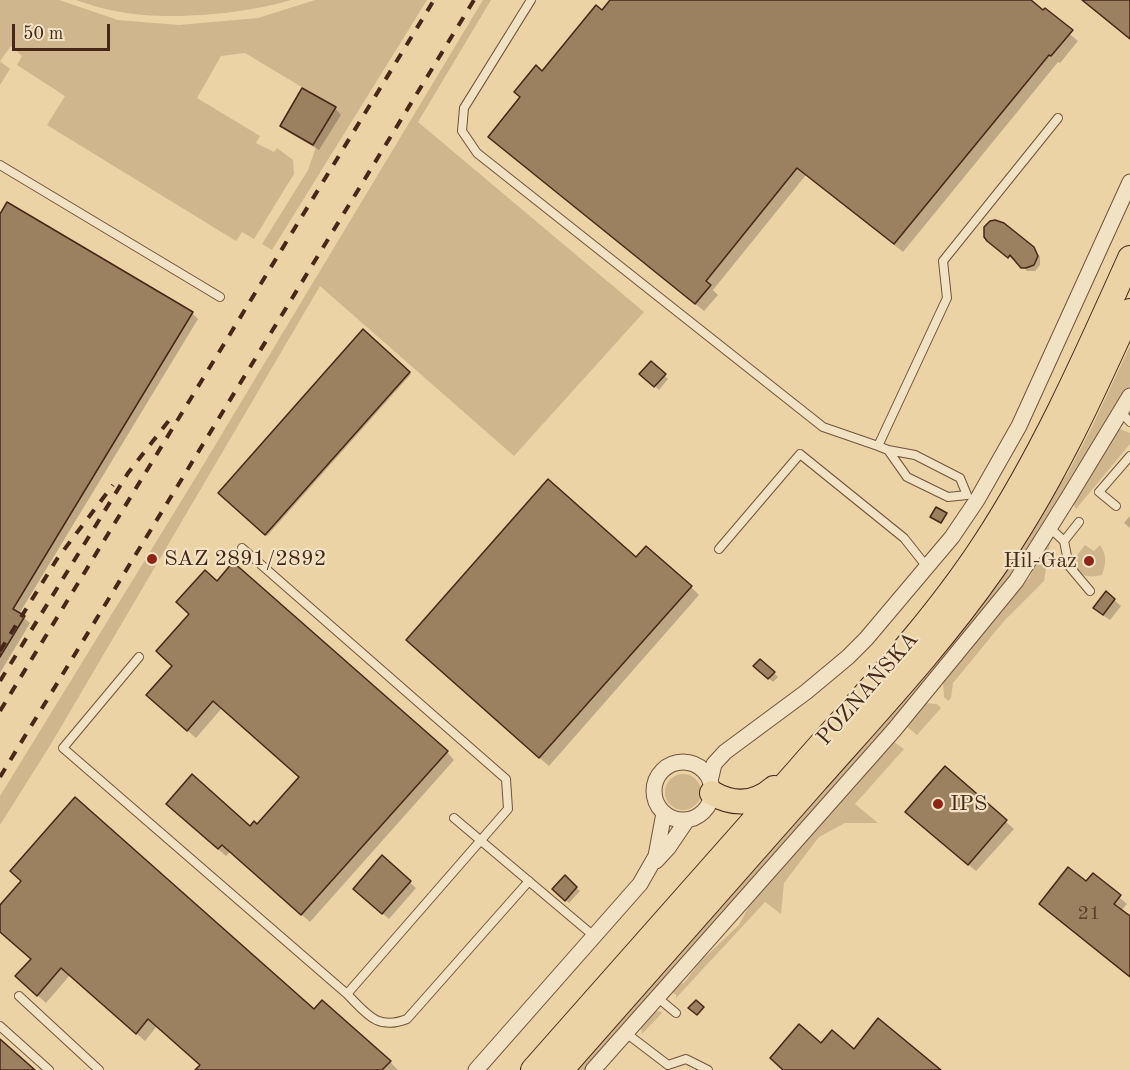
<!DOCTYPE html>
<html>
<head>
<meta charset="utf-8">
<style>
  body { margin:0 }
  #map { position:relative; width:1130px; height:1070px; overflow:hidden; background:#ebd3a5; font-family:"Old Standard TT",serif }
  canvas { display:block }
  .scale { position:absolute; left:12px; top:24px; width:98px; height:27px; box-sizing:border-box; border:3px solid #472818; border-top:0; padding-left:8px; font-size:18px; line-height:21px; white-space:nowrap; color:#472818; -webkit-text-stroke:4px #f2e2c4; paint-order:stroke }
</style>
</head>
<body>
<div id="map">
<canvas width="1130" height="1070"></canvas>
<div class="scale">50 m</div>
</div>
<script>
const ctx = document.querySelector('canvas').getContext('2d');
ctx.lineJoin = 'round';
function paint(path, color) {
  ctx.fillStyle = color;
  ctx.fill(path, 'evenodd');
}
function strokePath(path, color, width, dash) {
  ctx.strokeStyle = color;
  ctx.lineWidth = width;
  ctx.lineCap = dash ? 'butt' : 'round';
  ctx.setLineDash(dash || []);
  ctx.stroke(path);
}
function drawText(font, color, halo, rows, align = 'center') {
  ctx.font = font + ' "Old Standard TT",serif';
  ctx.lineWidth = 4.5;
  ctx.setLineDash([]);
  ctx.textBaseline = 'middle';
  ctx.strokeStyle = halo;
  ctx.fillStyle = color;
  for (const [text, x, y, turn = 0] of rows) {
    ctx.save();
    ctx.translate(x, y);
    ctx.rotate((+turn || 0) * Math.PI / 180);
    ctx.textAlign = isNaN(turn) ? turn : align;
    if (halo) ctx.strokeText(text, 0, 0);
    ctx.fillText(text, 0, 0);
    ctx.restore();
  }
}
const green = new Path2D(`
  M0,0H59L118,20L179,25L258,18L315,0H427L272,250L262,244L308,170L316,147L313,145L335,107L245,53L221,56L197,98L260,136L256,143L274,152L277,148L293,160L294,174L254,239L242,232L236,241L47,125L65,96L17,65L22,56L11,46L0,61L10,69L0,85Z
  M76,0H291C246,14 167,21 121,12C106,10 91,5 76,0Z
  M483,0H491L418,122L644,312L514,456L320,286L51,744L0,825V796L196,477Z
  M1130,346V386L1101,430L1067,492L1014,574L895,721L585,1070H571L1028,529L1068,473L1092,427Z
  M1120,429L1130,433V444L1076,509L1073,503L1114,433Z
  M1050,538L1053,539L1050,542L1044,581L1004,621L953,683L951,698L948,701L944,697L943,681L963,655L1030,577L1040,553Z
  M1085,545L1094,551L1100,545C1107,555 1106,564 1102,575C1087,579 1075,575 1074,559Z
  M924,703L937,704L941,708L917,735L905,725Z
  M894,742L904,749L855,804L878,823H845L819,837L784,883L781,914L765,902L676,998V994H673L676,986L684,983L701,961L739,925L754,897Z
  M665 792a18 18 0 1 1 36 0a18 18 0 1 1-36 0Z
  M655,1011L663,1012L642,1034L641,1026Z`);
const shadow = new Path2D(`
  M612,0H1029L1078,41L1060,63L1058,62L903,252L806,175L713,290L718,295L704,311L499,145L543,73Z
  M335,108L341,115L319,150L288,132L282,125Z
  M0,216L192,313L198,319L19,614L30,623L0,673Z
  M990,240L1033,248L1040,257V265L1035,271H1027L1015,258L1013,260Z
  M363,331L411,374L267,536L220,493Z
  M651,363L668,379L659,390L641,373Z
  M1130,516V528L1124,523Z
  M636,560L691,587L699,595L549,766L416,649Z
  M1106,593L1121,606L1110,620L1101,614Z
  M174,666L447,752L454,760L310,922L230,852L226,856L176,812L250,828L257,826L300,777L222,708L196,738L156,703Z
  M759,670L774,673L778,677L773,682Z
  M945,768L1014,829L976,871L914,819Z
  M382,858L416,888L389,919L361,895Z
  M1093,875L1127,904L1121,911L1130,918V977L1041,904L1087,884Z
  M565,877L580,891L569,903L554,889Z
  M0,907L314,1011L390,1062L398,1070H200L203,1067L157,1026L145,1041L70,975L46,1003L25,984L33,959L0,930Z`);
const building = new Path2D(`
  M610,0H1031L1043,10L1045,8L1073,30L1051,56L1049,55L894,244L797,168L706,281L711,285L695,304L488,137L520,97L514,92L536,65L542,71L596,5L602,10Z
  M1082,0H1130V39Z
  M302,88L336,107L313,145L280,126Z
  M7,202L193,312L13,609L25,616L0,657V214Z
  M995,220L1004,223L1034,247L1038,256L1034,265L1026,268H1021L1010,255L1008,258L987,241L984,237V227L990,221Z
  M363,329L410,372L265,535L218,493Z
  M651,361L666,374L654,387L639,374Z
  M548,479L636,557L646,546L692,586L539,758L406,640Z
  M936,507L947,513L941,523L930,517Z
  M233,562L448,751L301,915L222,845L218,849L166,804L192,774L250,826L254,821L257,824L299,777L213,701L187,731L146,695L172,666L156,651L189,614L176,602L205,570L217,581Z
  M1106,591L1115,599L1103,615L1093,608Z
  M760,659L775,672L768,679L753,666Z
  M945,766L1007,820L968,865L905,812Z
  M75,797L314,1009L322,1000L391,1061L382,1070H195L200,1065L148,1019L136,1034L61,968L37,996L15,976L31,959L0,932V905L21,881L10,871Z
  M382,855L411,881L382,914L353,889Z
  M1068,867L1086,881L1093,873L1121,895L1114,904L1130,916V977L1039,904Z
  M565,875L577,887L565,901L552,889Z
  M696,1000L704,1007L697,1015L688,1008Z
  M878,1018L941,1070H783L770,1058L799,1024L821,1043L832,1030L854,1049Z
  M0,1039L35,1070H0Z`);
const service = new Path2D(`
  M531,0L464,108L462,131L477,153L823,427L878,446
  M0,165L220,297
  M1121,412L1130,422
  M888,450L878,446L947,298L943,261L1058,118
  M888,450L915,455L960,478L967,495L948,497L907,477Z
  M1116,506L1099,492L1130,456
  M1050,528L1064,541L1069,566L1090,591
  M1064,541L1079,522
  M242,548L506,779L508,809L347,994
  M719,549L800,454L904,538L927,567
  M139,657L63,748L347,994C366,1013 377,1031 407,1019L529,881
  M454,818L595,937
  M19,996L99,1070
  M658,998L676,1013
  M0,1026L49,1070
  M626,1033L668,1065L686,1059L708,1070`);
const minor = new Path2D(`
  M654 791a29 29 0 1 1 58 0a29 29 0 1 1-58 0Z
  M710,781L714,764L725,752L806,692L848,657L866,639L952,537L977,500L1019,426L1130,182
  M656,861L668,848L687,820
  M476,1070L640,884L656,856L664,813
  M593,1070L894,730L1016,581L1070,495L1130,396`);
const primary = new Path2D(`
  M712,793C734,806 756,804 774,788
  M533,1070C622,969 711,869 800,768C863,696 931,625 984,544C1043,454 1086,356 1130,258
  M561,1070C646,974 731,878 815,782C876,713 940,645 993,569C1049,489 1090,400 1130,311`);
const rail = new Path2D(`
  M0,651L57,559L113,485
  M0,681L128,473L174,414
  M0,711L434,0
  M0,777L474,0`);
const markers = [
  [152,559,6,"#8f2418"],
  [1089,561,6,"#8f2418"],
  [938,804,6,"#8f2418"]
];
const numberNames = [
  ["21",1089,914]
];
const poiNames = [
  ["SAZ 2891/2892",164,559],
  ["Hil-Gaz",1077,561,"right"],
  ["IPS",950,804]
];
const streetNames = [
  ["POZNAŃSKA",868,689,-49]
];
paint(green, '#cfb68d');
paint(shadow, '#0003');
paint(building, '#9c8161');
strokePath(building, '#472818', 1.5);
strokePath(service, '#70533b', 10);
strokePath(minor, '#70533b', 17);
strokePath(primary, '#472818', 26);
strokePath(service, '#f2e2c4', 8);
strokePath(minor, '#f2e2c4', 15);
strokePath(primary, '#ebd3a5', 24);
strokePath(rail, '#472818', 4, [10, 10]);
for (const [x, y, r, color] of markers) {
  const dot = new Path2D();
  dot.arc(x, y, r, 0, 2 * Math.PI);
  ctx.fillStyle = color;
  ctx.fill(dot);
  strokePath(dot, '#f2e2c4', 2);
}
drawText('20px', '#5c3e2a', null, numberNames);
drawText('22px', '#472818', '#f2e2c4', poiNames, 'left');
drawText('22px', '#472818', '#f2e2c4', streetNames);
</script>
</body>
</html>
